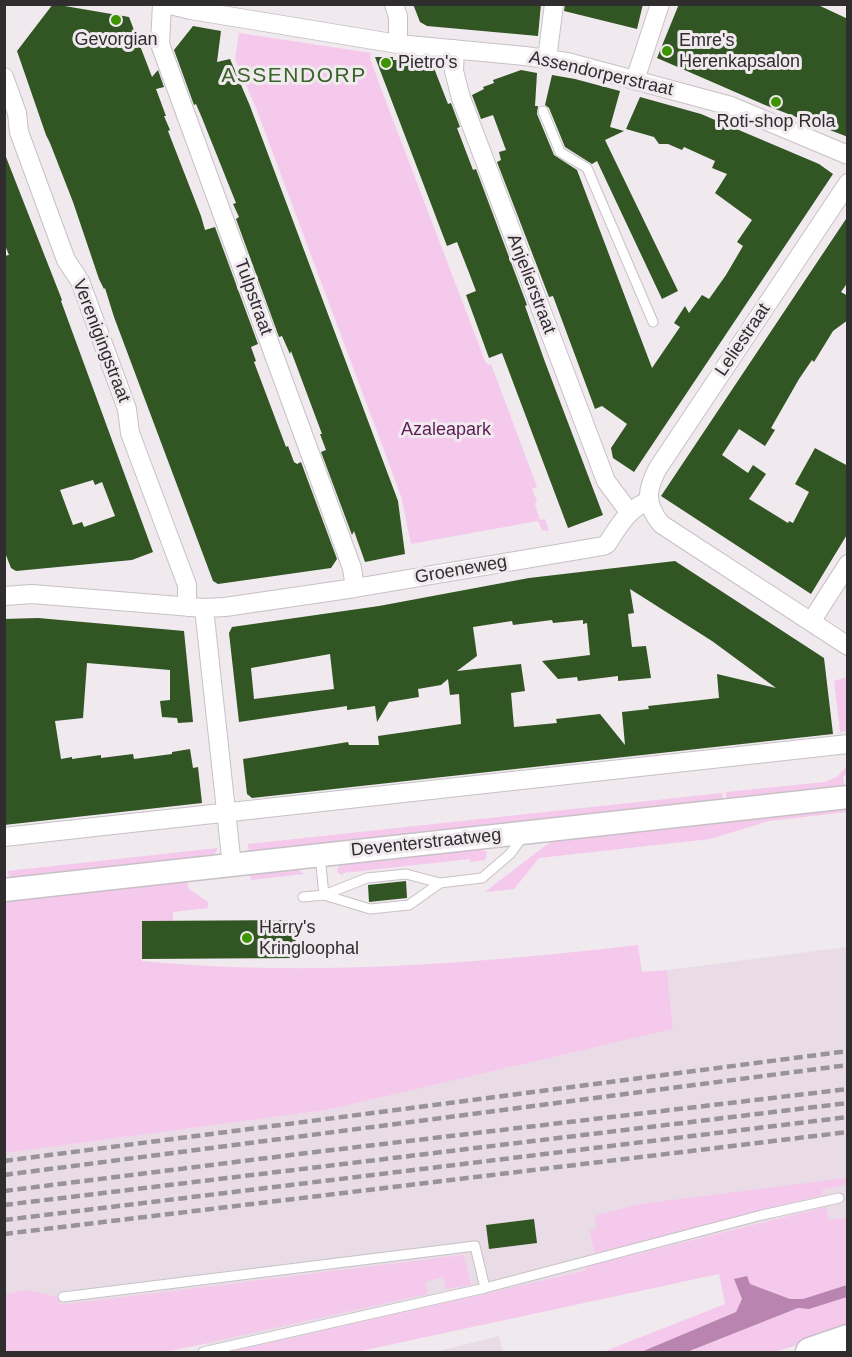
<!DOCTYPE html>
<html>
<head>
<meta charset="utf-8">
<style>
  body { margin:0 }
  #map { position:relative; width:852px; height:1357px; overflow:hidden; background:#f0e9ee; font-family:Arial,sans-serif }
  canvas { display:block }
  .frame { position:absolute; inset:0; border:6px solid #302d2f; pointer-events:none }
</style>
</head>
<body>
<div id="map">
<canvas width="852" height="1357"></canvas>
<div class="frame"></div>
</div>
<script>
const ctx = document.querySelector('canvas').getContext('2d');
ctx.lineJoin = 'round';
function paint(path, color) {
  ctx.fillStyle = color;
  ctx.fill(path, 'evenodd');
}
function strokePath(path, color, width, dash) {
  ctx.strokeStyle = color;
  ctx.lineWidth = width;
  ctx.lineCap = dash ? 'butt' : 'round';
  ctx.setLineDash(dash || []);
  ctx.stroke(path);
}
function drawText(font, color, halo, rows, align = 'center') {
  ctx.font = font + ' Arial,sans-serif';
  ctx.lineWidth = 6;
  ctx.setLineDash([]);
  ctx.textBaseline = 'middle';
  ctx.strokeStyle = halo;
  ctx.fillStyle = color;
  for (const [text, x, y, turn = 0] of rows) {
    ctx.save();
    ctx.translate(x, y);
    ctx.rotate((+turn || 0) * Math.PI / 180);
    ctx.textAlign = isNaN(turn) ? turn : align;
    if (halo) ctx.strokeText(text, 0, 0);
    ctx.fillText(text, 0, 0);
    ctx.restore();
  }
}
const built = new Path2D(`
  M847,947V1231L330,1352H210L207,1344L165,1352H5L4,1153L327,1110L673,1029L667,970Z
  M499,1336L503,1352H435Z`);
const green = new Path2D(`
  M239,33L371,53L370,58L380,86L485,361L488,365L491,364L537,487L532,489L537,501L535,505L540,520L545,519L549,531L542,530L538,521L411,544L401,496L391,469L256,108L235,59Z
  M847,677V731L840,732L834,681Z
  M847,766V775L843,776L844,785L726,798V792L825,782L838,776Z
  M722,793L723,799L249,852L248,844Z
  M847,807V812L769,821L710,839L539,858L514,889L485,892L546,845L556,840Z
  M218,848L214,855L10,878L7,871Z
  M481,849L487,852L485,860L470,862V859L343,873V876L337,872L338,867L342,864Z
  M298,869L304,874L251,880L250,874Z
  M187,881L189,889L208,902V908L173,912V921H142V961C304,977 476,964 638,945L642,972L667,970L673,1029L327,1110L5,1153L4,902Z
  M847,1178V1184L822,1190L823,1195L595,1253L589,1230L597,1228L594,1216L640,1204Z
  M826,1207L829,1220L847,1218V1285L803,1299H790L734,1279L742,1299L736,1312L641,1352H603L725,1304L719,1274L356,1352H230L585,1271L586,1267Z
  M464,1255L471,1285L446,1289L443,1277L425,1282L428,1294L165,1352H5V1294L27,1290L58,1297L60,1305Z
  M847,1297V1329L775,1352H687L798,1308L809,1309Z`);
const water = new Path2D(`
  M747,1276L750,1284L790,1299H803L847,1285V1297L809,1309L798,1308L687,1352H641L736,1312L742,1299L734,1279Z`);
const building = new Path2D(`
  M53,4L129,17L152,77L158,70L164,87L156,89L166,116H164L170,130L168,131L201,216L205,230L215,227L258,344L251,347L256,361L254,362L286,447L288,446L294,462L297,464L301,462L337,559L331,568L218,584L213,581L114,317L105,288L104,289L99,279L73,202L50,143L46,135L17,51Z
  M413,4H541L538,36L427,26L420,22Z
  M565,4H643L637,29L564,11Z
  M679,4H816L848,19V137L765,105L657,58Z
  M193,26L221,31L217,62L230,59L250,106L398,501L405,554L365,562L354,531L352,535L321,452L326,450L320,434H322L291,351L290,354L282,336L279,337L236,219L239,217L233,204L236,203L202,118L196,104L194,105L174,50Z
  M375,57H393V60H411L412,62L432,63L448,104L451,103L460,127L457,128L473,170L476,169L527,305L525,306L545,362L603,515L568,528L502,353L489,358L466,295L476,291L468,270L457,242L447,246Z
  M521,70L537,73L535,106H538L537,114L554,155L577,170L652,368L680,327L674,323L685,306L689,313L702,295L709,299L726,275L743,246L737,242L752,220L715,193L727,174L712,168L715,161L684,147L682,150L668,144H659L654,137L626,129L640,97L701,114L819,164L833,174L634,472L613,458L611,448L627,424L602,406L595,409L553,296L549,297L497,162L501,160L499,152L506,150L493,115L481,119L472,95L484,89L483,87L494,83L493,80Z
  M552,75L575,79L620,91L610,127L624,131L605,140L678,291L662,299L597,161L592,164L565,147L549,108L545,105Z
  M4,152L62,300L61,301L153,552L132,560L16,571L11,568L4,550V256L9,255L4,243ZM93,480L95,485L102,482L115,516L84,527L82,522L73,525L60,490Z
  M848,216V282L841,292L848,296V320L833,331L814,362L812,360L799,379L771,428L775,430L765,446L739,429L722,455L748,473L753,465L766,474L749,499L788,523L789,521L793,523L809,492L795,484L815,448L848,466V533L811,594L661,496Z
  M675,561L824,658L833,734L252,798L247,794L243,759L348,742L349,745H379L378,736L461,724L459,694L450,695L448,679L441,685L418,689L419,697L389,702L377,722L375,706L347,710V706L239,722L229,633L232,627L379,606L529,578ZM630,589L712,641L776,688L717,674L719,698L648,706L649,709L622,712L625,745L600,714L556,719L557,723L514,727L511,693L525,691L521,664L457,671L477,656L473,627L512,621L513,625L552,620L553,623L583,620V624L587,623L590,655L542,661L558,679L577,677L578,681L618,676V681L651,678L646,646L632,647L628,614L634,613ZM330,654L334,689L254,699L251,668Z
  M38,618L184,631L193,722L178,723L177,718L162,717L160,701L170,700V670L87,663L83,718L55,721L61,759L72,757V759L101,755V758L133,754L134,759L172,754V752L190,749L193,768L198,767L202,803L4,825V619Z
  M406,881L407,898L369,902L368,885Z
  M295,920L296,958L142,959V921Z
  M534,1219L537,1243L489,1249L486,1225Z`);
const service = new Path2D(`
  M543,111L560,152L587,168L653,322
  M440,883L406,874L367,878L324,895L370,909L409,905L440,883L482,878L510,854L524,835
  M303,897L324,895L320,856
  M63,1297L475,1246L485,1288
  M203,1352L485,1288L762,1215L839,1198`);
const minor = new Path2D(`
  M162,4L160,44L352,568L355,588
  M166,4L191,10L398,44L525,56L567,62L731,106L848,155
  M394,4L398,17V44
  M455,49L454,71L461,98L606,481L629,512
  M547,59L554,4
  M4,77L17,113L19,132L66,260L80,281L127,409L130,433L187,585V607
  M635,80L660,4
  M848,183L658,468C646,490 645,504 661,524L848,646
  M4,596L32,594L204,608L225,607L355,588L603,546L607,544C619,526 628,508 649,501
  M204,608L232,866
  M811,622L848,564
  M4,837L848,744`);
const tertiary = new Path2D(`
  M4,890L848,797`);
const primary = new Path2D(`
  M810,1352L848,1339`);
const rail = new Path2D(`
  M4,1161L848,1051
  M4,1175L848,1065
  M4,1191L307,1153L848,1089
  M4,1205L848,1103
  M4,1220L848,1117
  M4,1234L848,1132`);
const markers = [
  [116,20,6,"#3e9300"],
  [667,51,6,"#3e9300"],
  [386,63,6,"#3e9300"],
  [776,102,6,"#3e9300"],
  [247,938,6,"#3e9300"]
];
const poiNames = [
  ["Gevorgian",116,40,"center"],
  ["Emre's",679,41],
  ["Herenkapsalon",679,62],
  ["Pietro's",398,63],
  ["Roti-shop Rola",776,122,"center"],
  ["Harry's",259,928],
  ["Kringloophal",259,949]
];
const streetNames = [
  ["Assendorperstraat",601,74,13],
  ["Anjelierstraat",531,284,69],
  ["Tulpstraat",253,297,70],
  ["Leliestraat",743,340,-56],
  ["Verenigingstraat",101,341,69],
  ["Groeneweg",461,570,-10],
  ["Deventerstraatweg",426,843,-6]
];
const parkNames = [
  ["Azaleapark",446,430]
];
const quarterNames = [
  ["ASSENDORP",294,76]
];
paint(built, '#e9dce6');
paint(green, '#f5c9ec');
paint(water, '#b984af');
paint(building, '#315523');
strokePath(service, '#c7c1c6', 11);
strokePath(minor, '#c7c1c6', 20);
strokePath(tertiary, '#c7c1c6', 25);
strokePath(primary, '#c7c1c6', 31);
strokePath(service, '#fff', 9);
strokePath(minor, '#fff', 18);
strokePath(tertiary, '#fff', 22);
strokePath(primary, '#fff', 28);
strokePath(rail, '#989396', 4.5, [9, 4.5]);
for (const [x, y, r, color] of markers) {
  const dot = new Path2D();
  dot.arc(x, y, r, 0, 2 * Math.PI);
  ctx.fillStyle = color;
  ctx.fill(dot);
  strokePath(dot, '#f0e9ee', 2);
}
drawText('18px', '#302d2f', '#f0e9ee', poiNames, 'left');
drawText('18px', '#302d2f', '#f0e9ee', streetNames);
drawText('18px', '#5d1c54', '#f0e9ee', parkNames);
ctx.letterSpacing = '1.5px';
drawText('21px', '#396328', '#f0e9ee', quarterNames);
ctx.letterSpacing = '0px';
</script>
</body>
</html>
